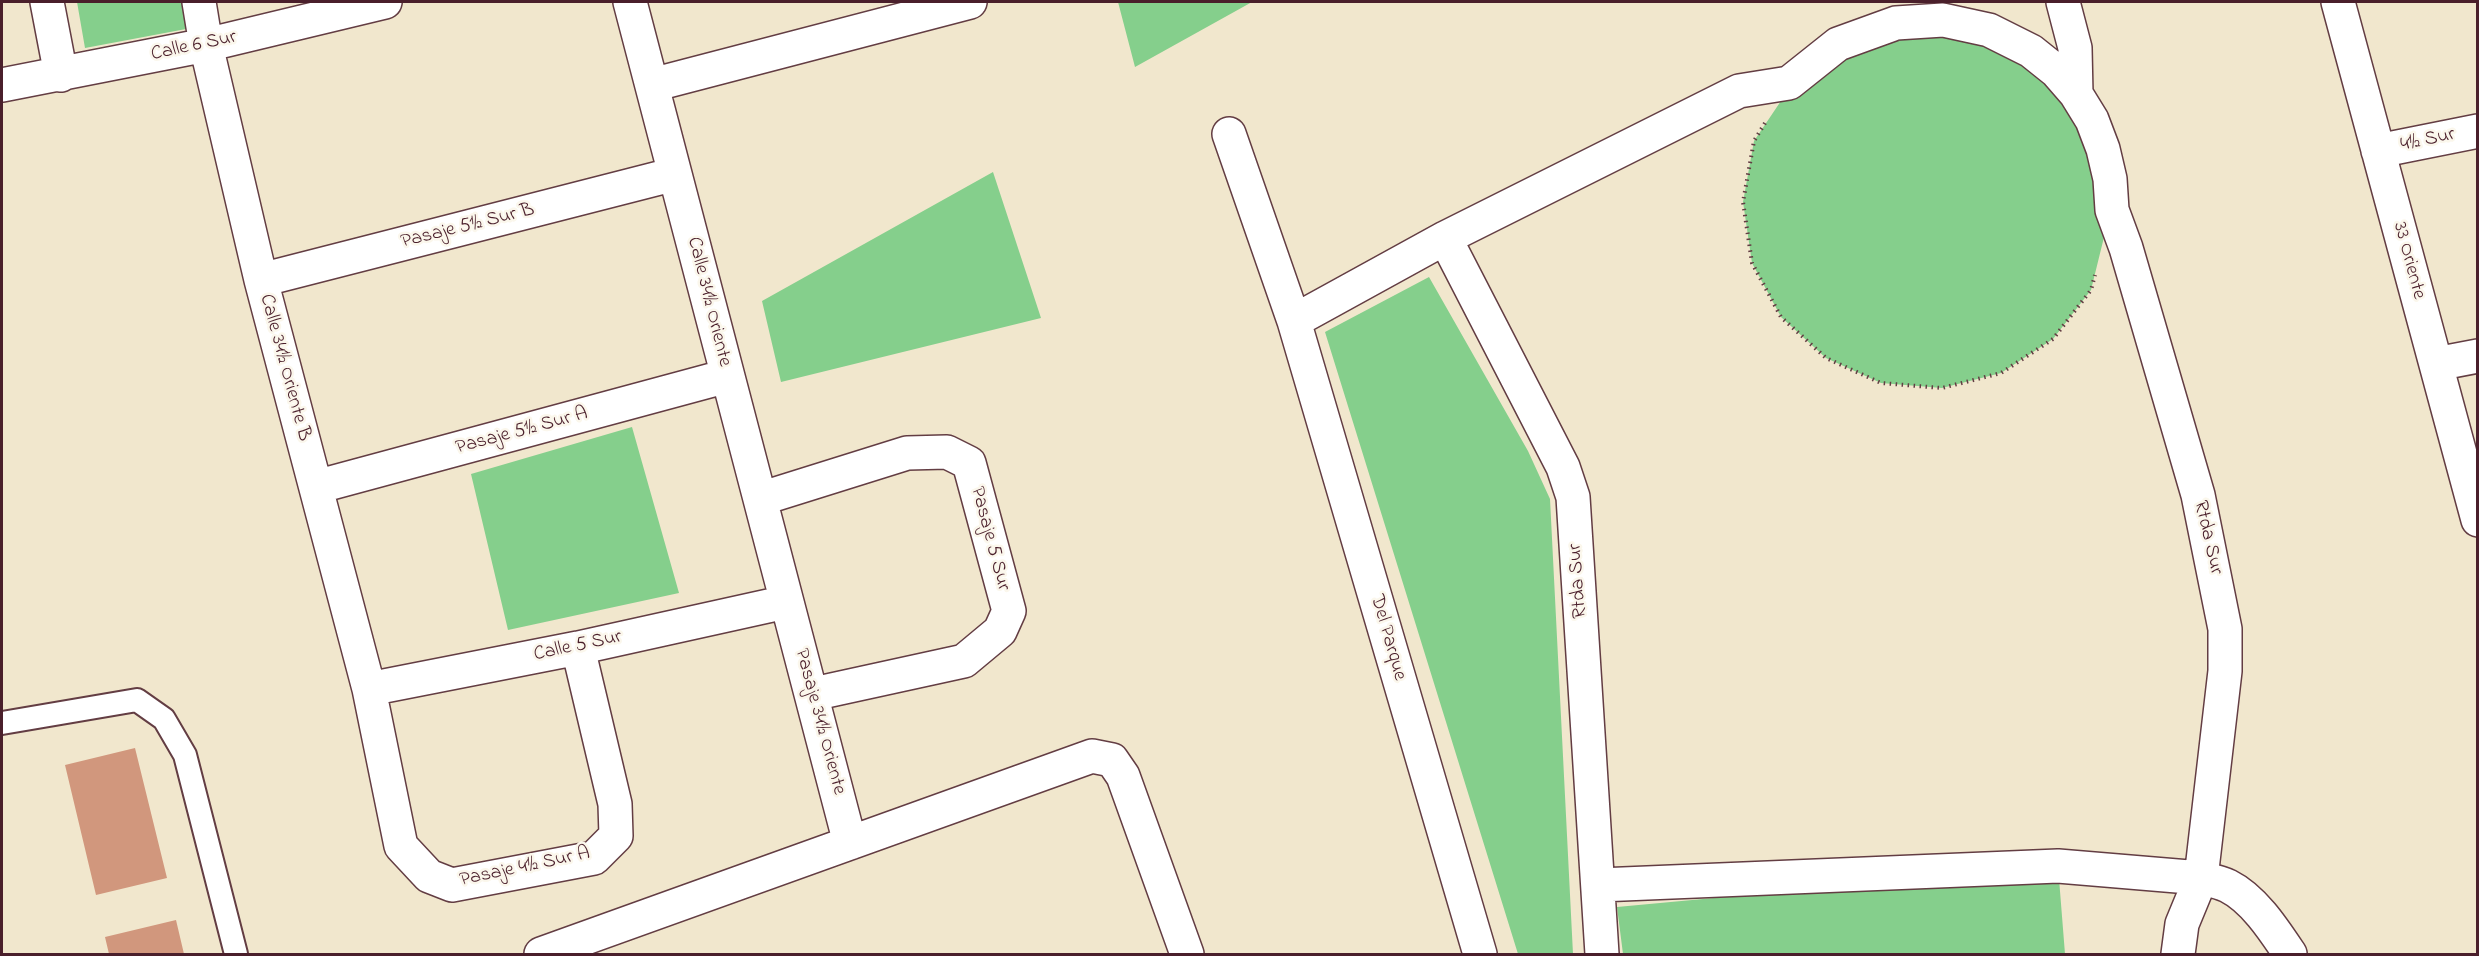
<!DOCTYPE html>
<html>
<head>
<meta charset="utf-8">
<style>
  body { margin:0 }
  #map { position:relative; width:2479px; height:956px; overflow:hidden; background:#f1e7cd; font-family:"Indie Flower",sans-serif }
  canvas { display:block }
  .frame { position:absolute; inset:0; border:3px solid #4a1f2b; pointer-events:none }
</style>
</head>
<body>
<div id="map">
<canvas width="2479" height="956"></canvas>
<div class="frame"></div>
</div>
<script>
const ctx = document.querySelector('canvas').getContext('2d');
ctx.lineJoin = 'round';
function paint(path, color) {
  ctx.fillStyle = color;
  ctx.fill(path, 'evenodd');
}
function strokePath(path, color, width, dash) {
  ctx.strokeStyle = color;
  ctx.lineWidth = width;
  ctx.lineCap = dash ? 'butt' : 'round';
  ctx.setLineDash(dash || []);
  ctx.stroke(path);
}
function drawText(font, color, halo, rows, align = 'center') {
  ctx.font = font + ' "Indie Flower",sans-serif';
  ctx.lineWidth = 5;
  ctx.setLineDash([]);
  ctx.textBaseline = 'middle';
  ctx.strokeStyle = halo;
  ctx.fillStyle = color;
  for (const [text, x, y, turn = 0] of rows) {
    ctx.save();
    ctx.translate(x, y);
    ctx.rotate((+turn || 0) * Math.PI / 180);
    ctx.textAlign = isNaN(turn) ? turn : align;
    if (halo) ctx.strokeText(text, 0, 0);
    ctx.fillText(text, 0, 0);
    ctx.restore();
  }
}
const green = new Path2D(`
  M77,2H197L202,26L85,48Z
  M1118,2H1252L1135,67Z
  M1896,23L2003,45L2082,116L2106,229L2091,290L2053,339L2001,373L1942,388L1881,383L1826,358L1781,317L1752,263L1743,202L1754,141L1789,89Z
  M993,172L1041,318L781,382L762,301Z
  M1429,277L1528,451L1550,499L1573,954H1518L1325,332Z
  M632,427L679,593L508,630L471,474Z
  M2058,866L2065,954H1623L1617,907Z`);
const building = new Path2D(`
  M135,748L167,878L96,895L65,765Z
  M176,920L184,954H109L105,937Z`);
const path = new Path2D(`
  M1765,123L1754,141L1743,202L1752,263L1781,317L1826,358L1881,383L1942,388L2001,373L2053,339L2091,290L2095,275`);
const lane = new Path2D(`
  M2,723L137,700L164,719L185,755L236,954`);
const street = new Path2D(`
  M47,2L61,75
  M199,2L206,45L261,280L369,689L401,846L429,876L452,885L594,858L616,836L615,804L578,648
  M630,2L850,843
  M2063,2L2075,48L2076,94
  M2338,2L2478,520
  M2,85L206,45L385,2
  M652,85L970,2
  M1229,134L1294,321L1480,954
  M2378,151L2478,131
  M1445,238L1563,467L1573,497L1602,954
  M261,280L675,174
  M1294,321L1445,238L1739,91L1789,83L1838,44L1896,23L1943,20L1989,30L2031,51L2056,71L2076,94L2092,120L2103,149L2110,179L2112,210L2126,248L2198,495L2225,629V671L2201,878C2209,880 2220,882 2228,886C2254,899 2274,930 2290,954
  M2436,364L2478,356
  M316,487L727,376
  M760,499L907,453L947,452L969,463L1009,611L1000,631L964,661L813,694
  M369,689L578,648L786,602
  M1599,885L2058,866L2201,878L2182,924L2178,954
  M541,954L1092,756L1112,760L1123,776L1187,954`);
const streetNames = [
  ["Calle 6 Sur",194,47,-12],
  ["4½ Sur",2428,141,-12],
  ["Pasaje 5½ Sur B",468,227,-14],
  ["33 Oriente",2408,261,75],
  ["Calle 34½ Oriente",708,302,76],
  ["Calle 34½ Oriente B",284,368,75],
  ["Pasaje 5½ Sur A",522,432,-15],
  ["Rtda Sur",2207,538,77],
  ["Pasaje 5 Sur",989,539,75],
  ["Rtda Sur",1579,581,-94],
  ["Del Parque",1387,638,74],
  ["Calle 5 Sur",578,647,-12],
  ["Pasaje 34½ Oriente",819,722,75],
  ["Pasaje 4½ Sur A",525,868,-12]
];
paint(green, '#85cf8c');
paint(building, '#d1977d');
strokePath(lane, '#633d43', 26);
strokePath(street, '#633d43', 36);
strokePath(path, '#633d43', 4, [1.5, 4.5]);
strokePath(lane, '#fff', 22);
strokePath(street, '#fff', 33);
drawText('20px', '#4a1f2b', '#fbf7ec', streetNames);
</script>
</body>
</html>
